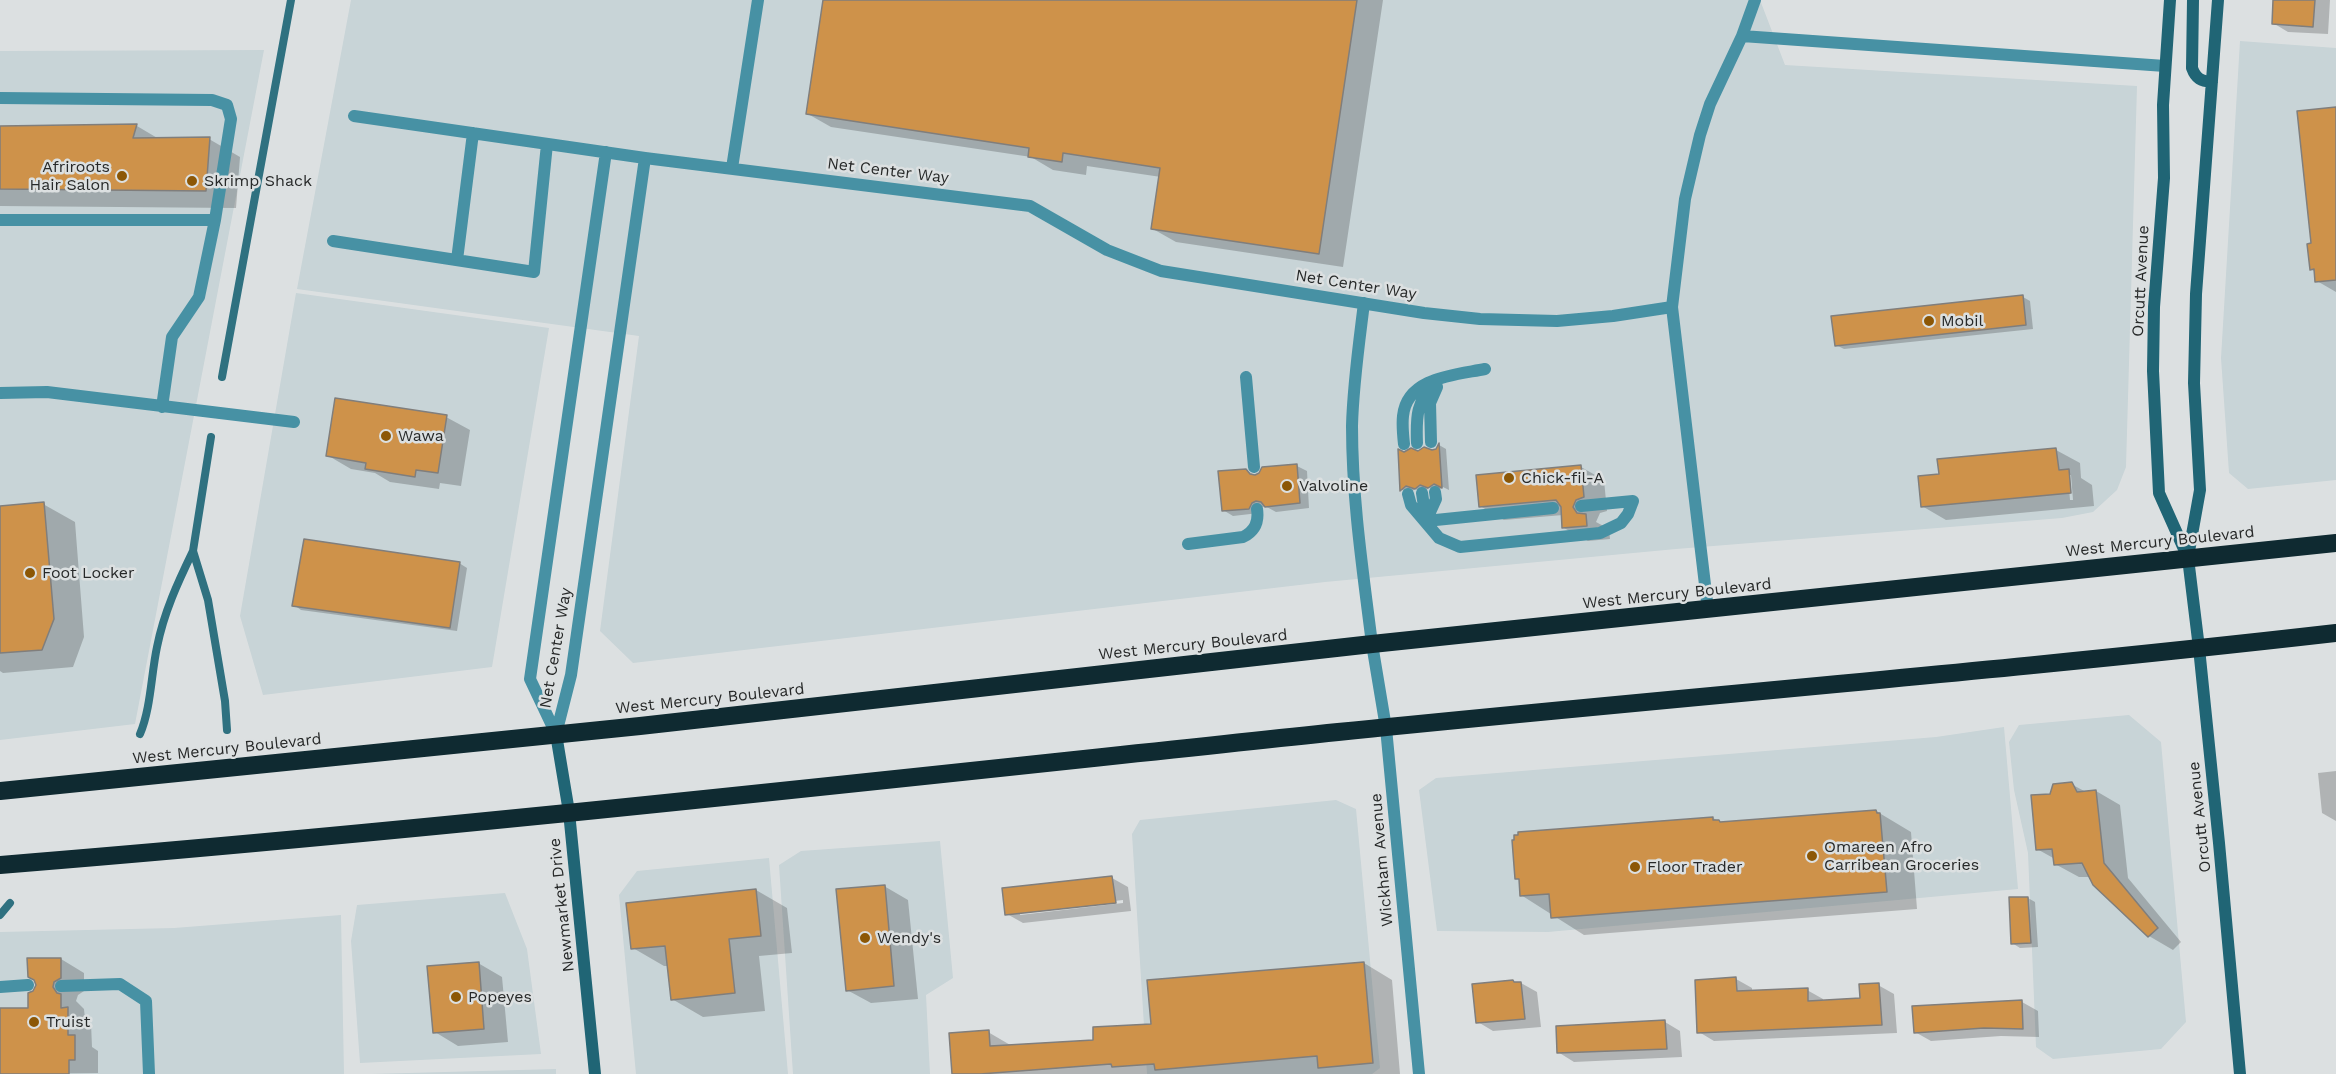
<!DOCTYPE html>
<html>
<head>
<meta charset="utf-8">
<style>
  body { margin:0 }
  canvas { display:block; background:#dce0e1 }
</style>
</head>
<body>
<canvas width="2336" height="1074"></canvas>
<script>
const ctx = document.querySelector('canvas').getContext('2d');
ctx.lineJoin = 'round';
function paint(path, color) {
  ctx.fillStyle = color;
  ctx.fill(path, 'evenodd');
}
function strokePath(path, color, width, dash) {
  ctx.strokeStyle = color;
  ctx.lineWidth = width;
  ctx.lineCap = dash ? 'butt' : 'round';
  ctx.setLineDash(dash || []);
  ctx.stroke(path);
}
function drawText(font, color, halo, rows, align = 'center') {
  ctx.font = font + ' "Work Sans",sans-serif';
  ctx.lineWidth = 5;
  ctx.setLineDash([]);
  ctx.textBaseline = 'middle';
  ctx.strokeStyle = halo;
  ctx.fillStyle = color;
  for (const [text, x, y, turn = 0] of rows) {
    ctx.save();
    ctx.translate(x, y);
    ctx.rotate((+turn || 0) * Math.PI / 180);
    ctx.textAlign = isNaN(turn) ? turn : align;
    if (halo) ctx.strokeText(text, 0, 0);
    ctx.fillText(text, 0, 0);
    ctx.restore();
  }
}
const built = new Path2D(`
  M351,0H1760L1785,65L2137,86L2126,467L2117,490L2093,512L2062,518L1676,549L1325,582L633,663L600,631L639,336L297,289Z
  M2240,41L2336,48V480L2248,489L2229,473L2221,358Z
  M264,50L135,724L0,740V51Z
  M296,293L549,328L492,667L263,695L240,616Z
  M2129,715L2161,742L2186,1022L2161,1049L2053,1059L2036,1047L2028,853L2014,790L2009,742L2019,725Z
  M2004,727L2018,889L1548,932L1437,931L1419,790L1436,778L1936,737Z
  M1336,800L1356,809L1380,1068L1372,1074H1147L1132,834L1140,820Z
  M940,841L953,978L926,995L930,1074H793L779,865L801,851Z
  M769,858L788,1074H636L619,895L637,871Z
  M505,893L527,949L541,1054L360,1063L351,941L357,905Z
  M341,915L344,1074H0V932L174,928Z
  M556,1069V1074H371Z`);
const shadow = new Path2D(`
  M825,0H1383L1343,267L1176,242L1153,229L1161,177L1087,166L1086,175L1053,170L1031,157L831,127L808,114Z
  M2275,0H2330L2328,34L2288,32L2273,23Z
  M2336,109V292L2317,281L2315,272L2311,269L2313,244Z
  M137,126L159,139H209L240,157L236,208L0,206V128Z
  M2023,297L2030,301L2033,329L1844,349L1836,345Z
  M446,417L470,430L461,486L440,483L439,489L390,482L375,473L351,469L327,455Z
  M1439,445L1446,449L1449,490L1443,487L1437,491L1429,488L1423,493L1415,489L1409,494L1402,490L1400,452H1432L1437,450Z
  M2056,450L2080,463L2081,478L2092,485L2094,506L1946,520L1922,506L1941,475ZM2068,475H2071L2073,500H2070Z
  M1297,466L1307,471L1309,508L1276,512L1265,506L1261,508L1259,513L1233,516L1223,510L1246,470L1256,476Z
  M1581,467L1604,480L1607,511L1600,513L1596,522L1609,529L1610,539L1588,541L1564,528L1563,515L1504,520L1480,506Z
  M43,504L75,522L84,637L73,667L3,673L0,671V508Z
  M459,563L467,568L457,631L301,610L294,605Z
  M2336,771V821L2322,813L2318,773Z
  M2071,784L2086,792L2096,791L2120,805L2128,878L2181,942L2173,950L2149,936L2090,877H2079L2055,864V859L2037,849L2051,796Z
  M1876,811L1911,832L1917,909L1584,935L1521,895L1520,880L1516,878L1713,818L1722,823Z
  M1112,878L1128,887L1131,911L1023,923L1007,914ZM1123,900V903L1020,915V912Z
  M884,886L908,900L918,999L871,1003L847,990Z
  M756,890L787,908L792,953L759,956L765,1011L703,1017L672,999L669,966H664L633,948Z
  M2028,898L2035,902L2038,947L2020,948L2012,943Z
  M61,959L84,973V991L78,995L76,1001L84,1009L85,1019L91,1023L92,1047L98,1051V1073L0,1074V1010H29L34,993Z
  M478,963L502,977L508,1042L458,1046L435,1032Z
  M1364,963L1392,980L1400,1074H953L988,1032L1012,1046L1095,1041Z
  M1736,979L1752,988V992L1807,990L1823,999V1001L1862,999L1878,985L1894,994L1897,1033L1714,1041L1699,1032Z
  M1521,983L1537,992L1541,1027L1493,1031L1478,1022Z
  M2022,1002L2038,1011L2039,1037L2001,1036L1931,1041L1915,1032Z
  M1665,1022L1680,1031L1682,1057L1574,1062L1558,1052Z`);
const stream = new Path2D(`
  M222,377L291,0
  M211,437L193,551L208,600L225,701L227,730
  M140,734C151,708 151,675 157,647C164,612 178,582 193,551
  M0,915L10,903`);
const building = new Path2D(`
  M823,0H1357L1319,254L1151,229L1160,168L1063,153L1062,162L1028,157L1029,148L806,114Z
  M2273,0H2315L2313,27L2272,24Z
  M2336,107V280L2315,282L2314,269L2310,270L2307,244L2311,243L2297,111Z
  M137,124L133,138L210,137L206,191L0,189V126Z
  M2023,295L2026,325L1835,346L1831,316Z
  M335,398L447,415L438,473L416,470L415,477L365,469L366,463L326,456Z
  M1439,443L1442,488L1434,484L1428,488L1420,485L1415,489L1406,486L1400,491L1398,449L1404,452L1411,448L1418,451L1424,447L1432,450L1436,449Z
  M2056,448L2059,470L2069,469L2071,493L1921,507L1918,476L1939,474L1937,459Z
  M1297,464L1300,503L1265,507L1261,502L1256,501L1252,503L1249,509L1222,511L1218,471L1246,469L1250,474L1255,475L1259,473L1262,467Z
  M1581,465L1584,497L1576,500L1573,507L1577,513L1586,514L1587,526L1562,528L1561,507L1556,500L1479,507L1476,475Z
  M44,502L54,619L42,650L0,653V506Z
  M304,539L460,562L450,628L292,606Z
  M2072,782L2077,792L2096,790L2104,863L2158,928L2148,937L2093,885L2082,863L2054,865L2052,849L2036,850L2031,795L2050,794L2053,784Z
  M1876,810L1877,813H1880L1887,892L1551,918L1549,894L1520,896L1519,879H1515L1512,840H1514V835H1518V832L1713,817V820H1719L1720,822Z
  M1112,876L1116,903L1005,915L1002,888Z
  M885,885L894,986L846,991L836,889Z
  M756,889L761,936L729,939L735,993L671,1000L665,946L631,949L626,903Z
  M2009,897H2028L2031,943L2011,944Z
  M27,958H61V978L54,982L53,987L57,993L61,994V1008L68,1007V1035H75V1060H69V1074H0V1008H28V993L33,991L36,985L34,980L28,977Z
  M479,962L484,1029L433,1033L427,966Z
  M1364,962L1373,1063L1318,1068L1317,1056L1155,1070L1154,1064L1112,1067L1111,1064L980,1074H952L949,1033L989,1030L990,1046L1093,1040V1027L1151,1024L1147,980Z
  M1736,977L1737,991L1808,988V1001L1860,998L1859,984L1879,983L1882,1025L1697,1033L1695,980Z
  M1513,980L1514,982H1521L1525,1019L1476,1023L1472,984Z
  M2022,1000L2023,1029L1984,1028L1914,1033L1912,1006Z
  M1665,1020L1667,1049L1557,1053L1556,1026Z`);
const lane = new Path2D(`
  M1742,36L2165,66
  M0,98L212,100L227,105L231,119L215,220H0
  M354,116L645,158L1030,206L1107,250L1161,271L1424,313L1480,319L1557,321L1613,316L1672,307
  M732,168L758,0
  M333,241L534,272L547,144
  M457,260L473,133
  M1364,303C1359,344 1353,385 1352,426C1352,499 1363,572 1372,644
  M1246,377L1254,467
  M0,393L47,392L294,422
  M162,407L172,337L199,297L215,220
  M1431,442L1430,403L1437,387
  M1417,443C1416,418 1416,399 1437,382
  M1404,444C1403,435 1402,425 1403,416C1407,377 1455,375 1485,369
  M1422,493L1426,520
  M1408,494L1411,505L1439,538L1460,547L1600,533L1621,523L1628,514L1633,501L1581,506
  M1426,521L1553,508
  M1426,521L1436,499L1435,492
  M1188,544L1243,537C1255,531 1259,522 1257,509
  M1708,610L1672,307L1685,199L1700,135L1710,104L1742,36L1755,0
  M556,734L530,679L606,152
  M556,734L571,675L645,158
  M61,986L120,984L146,1001L149,1074
  M0,987L28,985`);
const street = new Path2D(`
  M1372,644L1386,728L1419,1074`);
const secondary = new Path2D(`
  M2170,0L2163,105L2164,178L2154,307L2153,371L2159,493L2188,558L2199,648L2219,843L2240,1074
  M2193,0L2192,68C2196,79 2201,81 2212,82
  M2188,557L2200,490L2194,383L2196,294L2218,0
  M556,734L569,812L595,1074`);
const highway = new Path2D(`
  M0,791L640,726L1372,644L2336,543
  M0,865C447,829 892,779 1338,732C1671,698 2004,671 2336,633`);
const markers = [
  [122,176,6,"#8c5706"],
  [192,181,6,"#8c5706"],
  [1929,321,6,"#8c5706"],
  [386,436,6,"#8c5706"],
  [1509,478,6,"#8c5706"],
  [1287,486,6,"#8c5706"],
  [30,573,6,"#8c5706"],
  [1812,856,6,"#8c5706"],
  [1635,867,6,"#8c5706"],
  [865,938,6,"#8c5706"],
  [456,997,6,"#8c5706"],
  [34,1022,6,"#8c5706"]
];
const poiNames = [
  ["Afriroots",110,167,"right"],
  ["Hair Salon",110,185,"right"],
  ["Skrimp Shack",204,181],
  ["Mobil",1941,321],
  ["Wawa",398,436],
  ["Chick-fil-A",1521,478],
  ["Valvoline",1299,486],
  ["Foot Locker",42,573],
  ["Omareen Afro",1824,847],
  ["Carribean Groceries",1824,865],
  ["Floor Trader",1647,867],
  ["Wendy's",877,938],
  ["Popeyes",468,997],
  ["Truist",46,1022]
];
const streetNames = [
  ["Net Center Way",888,171,7],
  ["Orcutt Avenue",2141,281,-87],
  ["Net Center Way",1356,285,9],
  ["West Mercury Boulevard",2160,542,-6],
  ["West Mercury Boulevard",1677,594,-6],
  ["West Mercury Boulevard",1193,645,-6],
  ["Net Center Way",556,648,-80],
  ["West Mercury Boulevard",710,699,-6],
  ["West Mercury Boulevard",227,749,-6],
  ["Orcutt Avenue",2200,817,-96],
  ["Wickham Avenue",1382,860,-95],
  ["Newmarket Drive",562,905,-96]
];
paint(built, '#c8d4d7');
paint(shadow, '#0003');
strokePath(stream, '#2f7180', 8);
paint(building, '#ce924a');
strokePath(building, '#807e7c', 1.5);
strokePath(lane, '#4791a4', 12);
strokePath(street, '#4791a4', 12);
strokePath(secondary, '#206575', 12);
strokePath(highway, '#0f2a31', 18);
for (const [x, y, r, color] of markers) {
  const dot = new Path2D();
  dot.arc(x, y, r, 0, 2 * Math.PI);
  ctx.fillStyle = color;
  ctx.fill(dot);
  strokePath(dot, '#dce0e1', 2);
}
drawText('16px', '#272929', '#dce0e1', poiNames, 'left');
drawText('16px', '#272929', '#dce0e1', streetNames);
</script>
</body>
</html>
